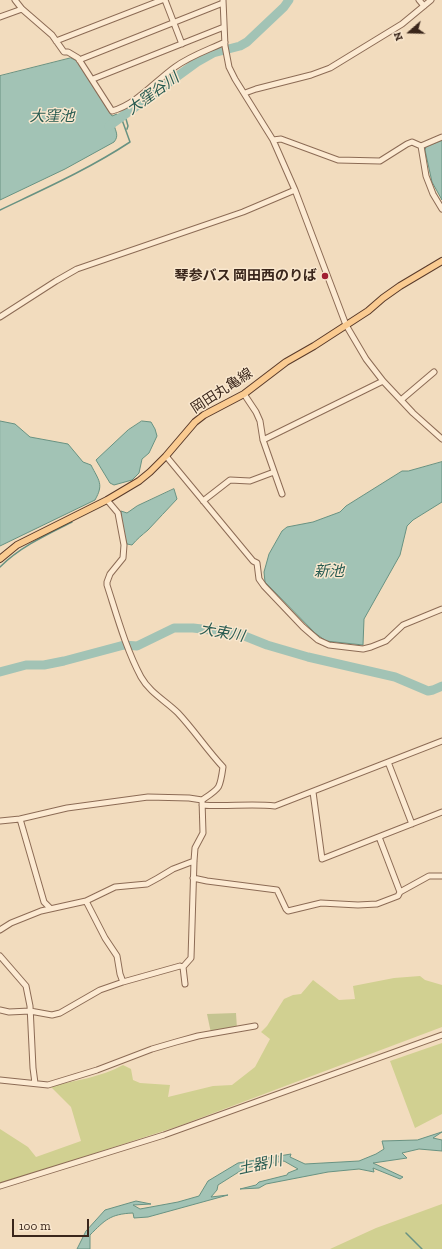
<!DOCTYPE html>
<html>
<head>
<meta charset="utf-8">
<style>
  body { margin:0 }
  #map { position:relative; width:442px; height:1249px; overflow:hidden; background:#f2dcbe; font-family:"Zilla Slab",serif }
  canvas { display:block }
  .north { position:absolute; left:390px; top:12px; width:40px; height:40px; -webkit-text-stroke:3px #f9e7ce; paint-order:stroke; rotate:250deg; font-size:11px; font-weight:700; line-height:16px; text-align:center; color:#3a261b }
  .north::after { content:''; display:block; margin:auto; width:14px; height:18px; background:#3a261b; clip-path:polygon(50% 0,100% 100%,50% 72%,0 100%) }
  .scale { position:absolute; left:12px; top:1219px; width:77px; height:18px; box-sizing:border-box; border:2px solid #3a261b; border-top:0; padding-left:5px; font-size:12px; line-height:14px; white-space:nowrap; color:#3a261b; -webkit-text-stroke:3px #f9e7ce; paint-order:stroke }
</style>
</head>
<body>
<div id="map">
<canvas width="442" height="1249"></canvas>
<div class="north">N</div>
<div class="scale">100 m</div>
</div>
<script>
const ctx = document.querySelector('canvas').getContext('2d');
ctx.lineJoin = 'round';
function paint(path, color) {
  ctx.fillStyle = color;
  ctx.fill(path, 'evenodd');
}
function strokePath(path, color, width, dash) {
  ctx.strokeStyle = color;
  ctx.lineWidth = width;
  ctx.lineCap = dash ? 'butt' : 'round';
  ctx.setLineDash(dash || []);
  ctx.stroke(path);
}
function drawText(font, color, halo, rows, align = 'center') {
  ctx.font = font + ' "Zilla Slab","Noto Sans JP",serif';
  ctx.lineWidth = 3;
  ctx.setLineDash([]);
  ctx.textBaseline = 'middle';
  ctx.strokeStyle = halo;
  ctx.fillStyle = color;
  for (const [text, x, y, turn = 0] of rows) {
    ctx.save();
    ctx.translate(x, y);
    ctx.rotate((+turn || 0) * Math.PI / 180);
    ctx.textAlign = isNaN(turn) ? turn : align;
    if (halo) ctx.strokeText(text, 0, 0);
    ctx.fillText(text, 0, 0);
    ctx.restore();
  }
}
const green = new Path2D(`
  M420,976L425,980L442,985V1027L179,1126L77,1159L61,1165L0,1184V1129L28,1147L36,1157L81,1141L71,1107L50,1086C75,1081 101,1077 123,1065L131,1069L133,1080L140,1083L170,1085L168,1097L213,1086L232,1085L255,1067L270,1039L261,1032L267,1026L284,999L293,995L301,994L313,980L339,1000L355,999L353,986L394,978Z
  M442,1043V1114L415,1128L390,1061Z
  M442,1204V1249H330L376,1228Z`);
const cemetery = new Path2D(`
  M236,1013L237,1029L211,1033L207,1014Z`);
const water = new Path2D(`
  M71,58L77,61L112,116L117,114L120,121L114,125C116,132 119,136 114,142L65,169L0,200V76Z
  M442,141V200L432,182L425,150L426,147Z
  M0,421L15,424L30,437L68,444L83,462L91,465C99,481 104,484 95,500L0,546Z
  M142,421L151,422L155,429L157,436L149,453L142,459L139,473L132,480L114,485L110,483L96,460L128,430Z
  M442,462V502L413,520L407,526L400,555L364,619L363,645L326,641L315,633L265,582L264,572L269,554L282,531L287,527L313,522L340,512L346,506L402,471H408Z
  M174,489L177,499C167,509 158,520 148,530C142,535 137,539 132,545L127,544L122,528L121,511L127,513L137,506Z
  M442,1132L433,1138L442,1140V1151L419,1149L402,1153L407,1158L373,1163L403,1177L400,1179L373,1168L374,1172L359,1169L328,1172L266,1184L259,1188L240,1189L256,1185L259,1182L287,1175L288,1173L298,1169L284,1161L245,1168L218,1185L217,1190L211,1197L228,1195L148,1217L134,1218L133,1213C110,1214 105,1220 90,1235V1249H77L86,1231L105,1210L136,1201L151,1204L133,1205L140,1209L178,1202L199,1196L208,1181L238,1163L291,1154L290,1157L305,1164L359,1161L376,1154L384,1149L382,1141L417,1140Z`);
const stream = new Path2D(`
  M121,117L126,119L128,126L127,129
  M0,210C44,189 89,169 130,142L121,117
  M0,567C20,547 46,535 72,522
  M406,1233L422,1249`);
const river = new Path2D(`
  M109,126L197,62L213,53L240,46L247,42L284,7L289,0
  M0,672L26,665H44L64,661L124,645L137,646L174,628H193L237,633L267,645L308,657L395,677L428,691L433,690L442,686`);
const minor = new Path2D(`
  M15,0L22,9L52,35L64,52H68L78,58L112,111C137,104 154,82 175,67C190,56 208,50 225,42
  M165,0L182,44
  M223,0L225,46L229,67L235,79L273,140L295,190L346,325L366,359L383,381L413,413L442,439
  M419,0L424,6
  M0,17L22,9
  M56,41L162,0
  M79,60L223,3
  M93,79L224,27
  M245,93L256,89L311,75L330,68L402,24L431,0
  M273,140L281,139L338,160L380,161L407,144L412,142L421,146
  M421,146L426,176L433,194L442,209
  M421,146L442,137
  M0,317L56,281L77,269L243,212L295,190
  M244,394L256,412L260,421L263,440L282,494
  M401,400L434,372
  M263,440L383,381
  M166,456L253,561L257,563L259,579L264,586L303,627L318,640L329,645L363,649L371,647L386,641L403,625L442,609
  M203,501L230,480L250,481L274,472
  M388,762L412,824
  M313,792L322,859L442,812
  M202,805C227,807 251,803 275,806L442,741
  M20,819L44,902L50,908
  M0,821L20,819L67,808L148,797L189,798L202,800C220,788 220,789 223,767C207,750 194,730 178,713C166,701 150,693 141,677C126,649 117,616 107,585V582L110,574L123,558L124,545L118,513L107,500
  M379,837L400,892
  M193,878L207,881L277,890L286,909L288,911L321,903L358,905L377,904L398,896L400,892L429,876H442
  M86,901L105,938L117,956L120,974L123,982L180,966L183,967L191,958L194,861L195,848L203,833L202,800
  M0,930L11,923L41,911L86,901L115,887L147,884L158,878L173,869L194,861
  M0,956L26,986L30,1006L33,1068L35,1083
  M183,967L185,984
  M0,1010L9,1012L30,1011L52,1015L60,1013L100,990L123,982
  M0,1080L48,1085L97,1070L152,1049L176,1042L198,1036L255,1026
  M0,1186L164,1135L442,1035`);
const major = new Path2D(`
  M0,559L17,545L107,500L139,481L150,472L166,456L195,422L204,415L244,394L286,362L314,346L368,311L383,298L400,286L442,261`);
const markers = [
  [325,276,4,"#a11f31"]
];
const poiNames = [
  ["琴参バス 岡田西のりば",317,276]
];
const streetNames = [
  ["岡田丸亀線",222,391,-33]
];
const waterNames = [
  ["大窪谷川",153,94,-36],
  ["大窪池",52,117],
  ["新池",329,572],
  ["大束川",222,633,10],
  ["土器川",260,1165,-12]
];
paint(green, '#d1d091');
paint(cemetery, '#c5c491');
paint(water, '#a2c3b5');
strokePath(water, '#689282', 1);
strokePath(stream, '#689282', 1.5);
strokePath(river, '#a2c3b5', 9);
strokePath(minor, '#8c6b55', 7);
strokePath(major, '#593a2a', 8);
strokePath(minor, '#fcead2', 5);
strokePath(major, '#facb91', 6);
for (const [x, y, r, color] of markers) {
  const dot = new Path2D();
  dot.arc(x, y, r, 0, 2 * Math.PI);
  ctx.fillStyle = color;
  ctx.fill(dot);
  strokePath(dot, '#f9e7ce', 1.5);
}
drawText('bold 14px', '#3a261b', '#f9e7ce', poiNames, 'right');
drawText('14px', '#3a261b', '#f9e7ce', streetNames);
drawText('italic 15px', '#285b51', '#f9e7ce', waterNames);
</script>
</body>
</html>
